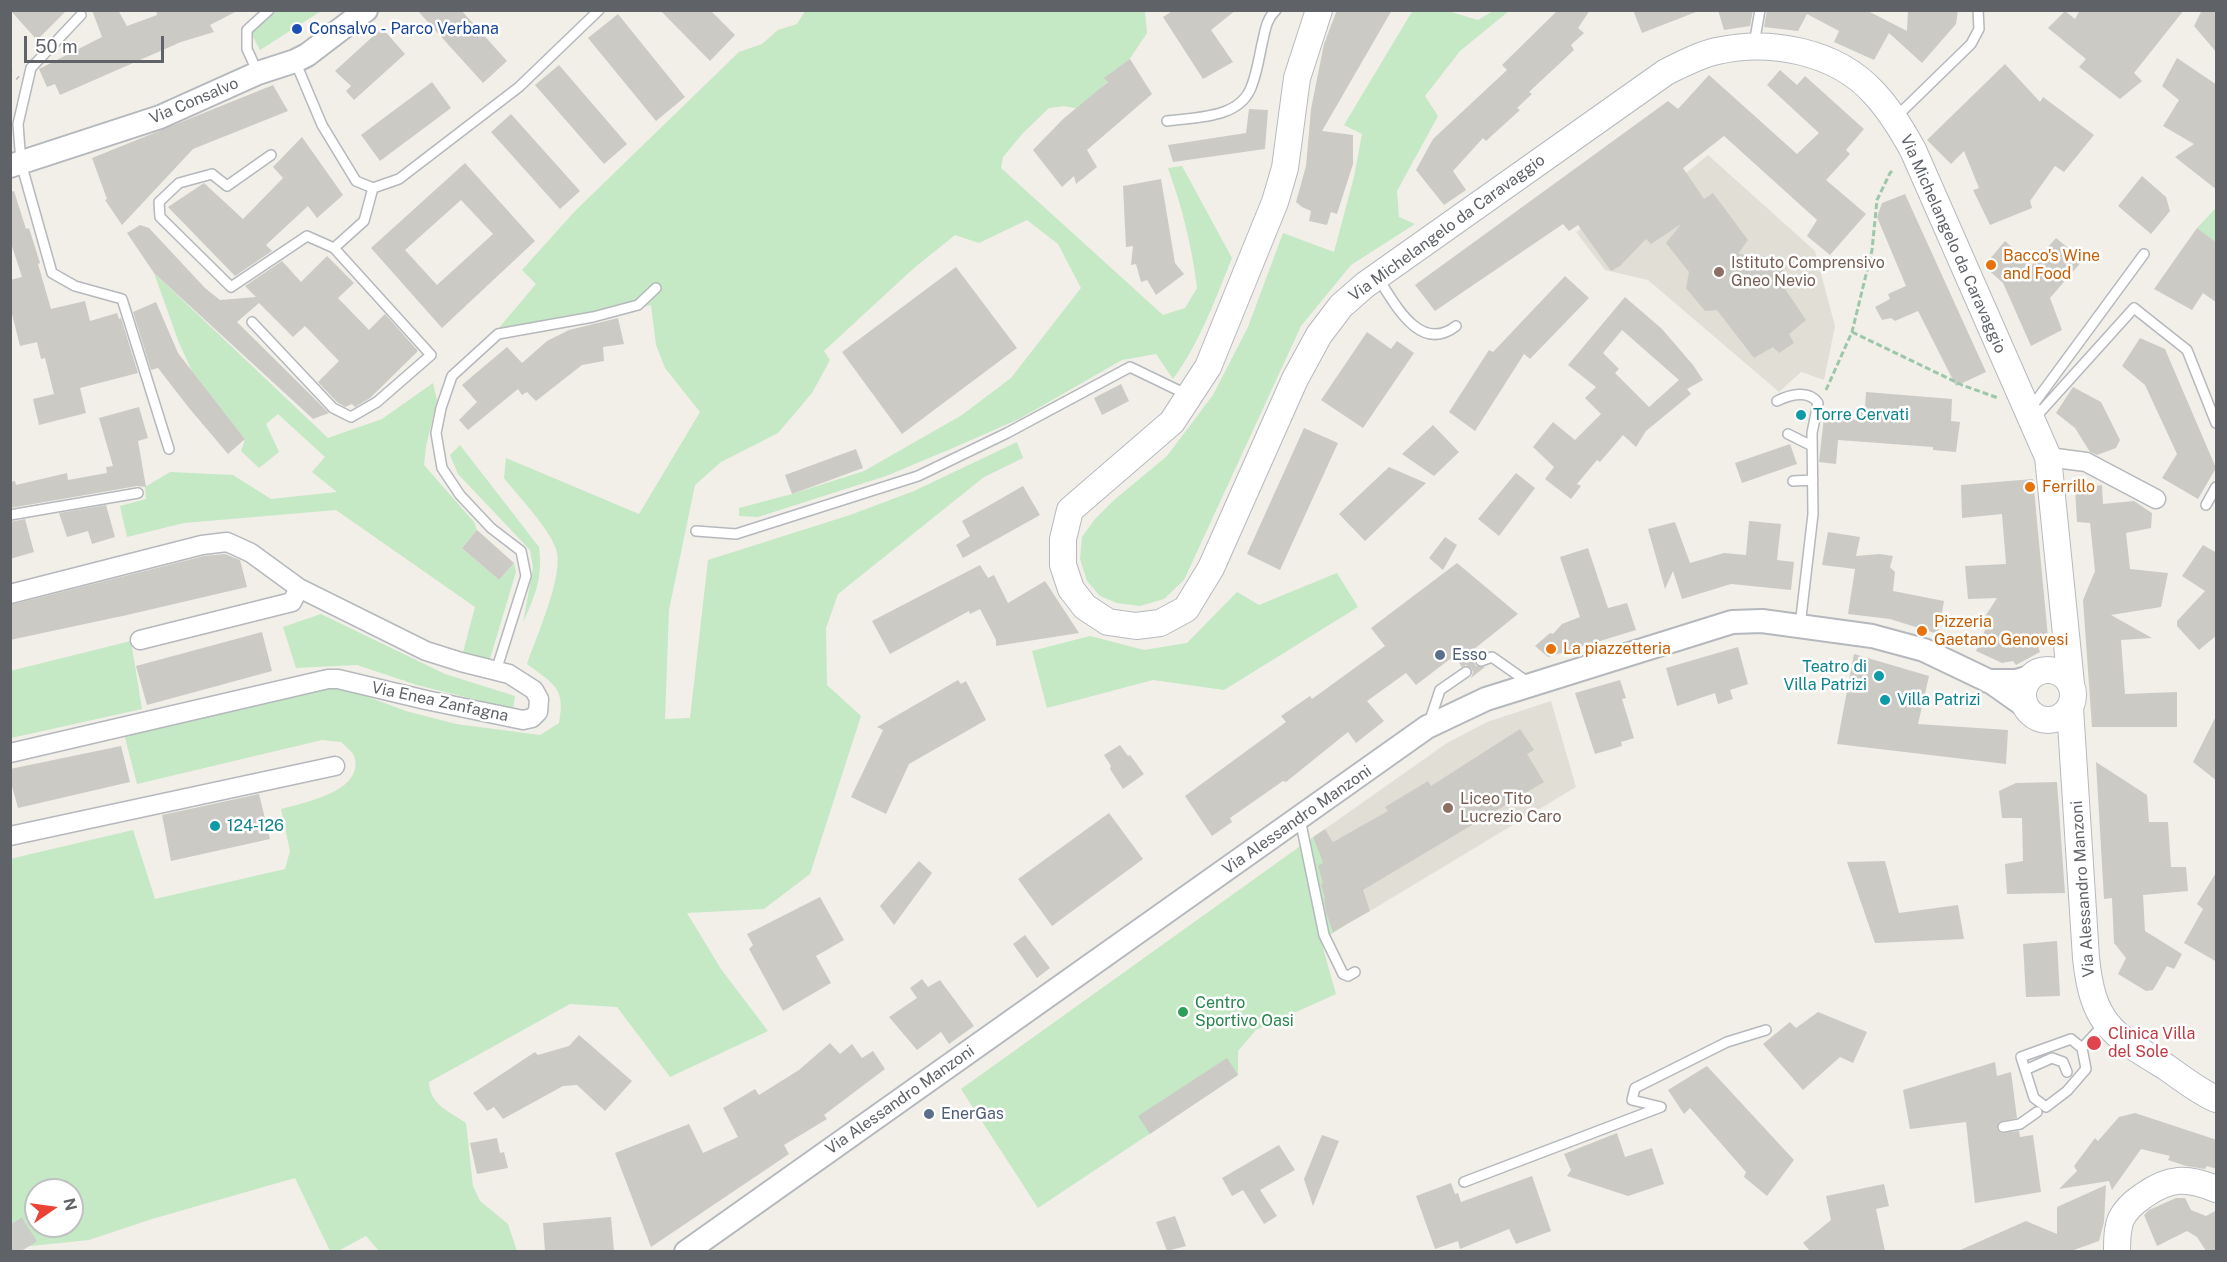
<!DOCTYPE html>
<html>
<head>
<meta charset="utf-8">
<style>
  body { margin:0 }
  #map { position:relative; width:2227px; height:1262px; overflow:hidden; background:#f1efe8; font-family:"Public Sans",sans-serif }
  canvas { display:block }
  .frame { position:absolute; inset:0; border:12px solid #5f6368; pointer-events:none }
  .north { position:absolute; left:24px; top:1178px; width:60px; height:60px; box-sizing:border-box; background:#fff; border:2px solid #bfc1c3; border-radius:50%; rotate:77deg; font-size:16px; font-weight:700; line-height:24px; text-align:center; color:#5f6368 }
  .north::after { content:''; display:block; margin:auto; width:21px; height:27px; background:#ea4335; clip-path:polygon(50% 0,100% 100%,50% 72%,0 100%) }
  .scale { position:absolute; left:24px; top:36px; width:140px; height:27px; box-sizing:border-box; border:3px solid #5f6368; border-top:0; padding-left:8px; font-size:18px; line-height:21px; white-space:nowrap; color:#5f6368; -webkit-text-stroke:4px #fff; paint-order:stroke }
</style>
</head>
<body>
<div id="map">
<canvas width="2227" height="1262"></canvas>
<div class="frame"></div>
<div class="north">N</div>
<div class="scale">50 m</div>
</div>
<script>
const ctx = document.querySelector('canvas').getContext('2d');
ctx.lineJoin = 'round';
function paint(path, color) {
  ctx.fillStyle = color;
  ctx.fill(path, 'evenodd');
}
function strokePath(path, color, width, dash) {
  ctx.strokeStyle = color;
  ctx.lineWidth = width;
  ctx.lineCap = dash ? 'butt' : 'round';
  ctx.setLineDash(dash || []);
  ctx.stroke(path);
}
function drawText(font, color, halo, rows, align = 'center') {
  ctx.font = font + ' "Public Sans",sans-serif';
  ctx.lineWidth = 5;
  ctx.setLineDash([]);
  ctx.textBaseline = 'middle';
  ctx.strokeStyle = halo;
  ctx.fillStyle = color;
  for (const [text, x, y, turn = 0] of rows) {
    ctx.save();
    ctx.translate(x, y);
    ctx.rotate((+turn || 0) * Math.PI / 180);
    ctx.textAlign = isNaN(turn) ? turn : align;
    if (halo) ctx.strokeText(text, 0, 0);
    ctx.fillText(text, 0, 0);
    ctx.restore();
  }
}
const education = new Path2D(`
  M1708,155L1815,251L1835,326L1824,380L1801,372L1779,392L1648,280L1605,270L1576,232L1635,190L1657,197Z
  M1551,701L1576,787L1370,911L1340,838L1333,842L1325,829L1447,743L1487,722Z`);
const green = new Path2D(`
  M1413,10L1448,11L1478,20L1493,11H1509L1460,51L1425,96L1438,116L1397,191L1399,217L1415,224L1351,265L1301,326L1184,580L1164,599L1140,606L1117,603L1100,596L1087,581L1080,559L1082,537L1095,519L1113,501L1167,456L1213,395L1248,327L1283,233L1334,252L1354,177L1362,134L1344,125Z
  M277,11H321L260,50L251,33Z
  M805,11H1147L1145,12L1147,33L1127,63L1079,109L1064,106L1049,108L1023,133L1003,157L1001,168L1163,315L1185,308L1197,288C1192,246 1182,207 1168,168L1182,166L1232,258C1215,300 1200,342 1173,379L1156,354L1122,360L1019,419L953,448L886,476L758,517L739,516V508L792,494L864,471L962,415L1011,378L1081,288L1058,244L1027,220L979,243L955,235L914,268L824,351L830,360L812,393L778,433L721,462L695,485L669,610L665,719L690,718L708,560L850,515L914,491L1017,442L1023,458L984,477L838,594L826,628L827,685L861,716L810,874L764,909L687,913L721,969L768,1031L670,1077L617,1007L570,1004L429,1082C429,1104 450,1112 466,1123L473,1186L480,1201L508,1224L517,1251H379L366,1236L338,1251H330L295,1178L152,1219L89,1240L11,1248L10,859L133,830L155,899L285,869L290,851L281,809C303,803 366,791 354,756C352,751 345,746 341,742L322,740L137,784L123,730L328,682L406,711L456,724L540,735L559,723C566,687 553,684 527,664C536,637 565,574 556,549C549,528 519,497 504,478L506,458L639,514L700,412L665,368L656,345L651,305L583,321L498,329L536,284L522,270L575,211L739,52L762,44L778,30L797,24ZM36,1190H72V1226H36Z
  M2216,208V243L2197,228Z
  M154,273L328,438L382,419L433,383L437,400L426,446L424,465L474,522L477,530L462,548L499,580L514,563L516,572L489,662L462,656L475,607L336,510L184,523L127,537L120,506L146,499L145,487L170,472L233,475L271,499L337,492L312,472L325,457L278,414L266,424L279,452L259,468L241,451L245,439L192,371L179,343Z
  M460,445L539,547C543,578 535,595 523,623L533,567L530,550L458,474L450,455Z
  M1337,573L1358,607L1224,690L1153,680L1047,708L1032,651L1090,636L1144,650L1187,643L1237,592L1259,605Z
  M321,614L445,674L515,696L513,709L417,685L357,665L296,668L283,627Z
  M131,641L142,709L11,738L10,671Z
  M1313,837L1347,924L1321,941L1336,994L1256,1030L1238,1051V1075L1038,1208L961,1089Z`);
const building = new Path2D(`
  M10,10H67L37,40Z
  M92,10H118L127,26L157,15L156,10H239L210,25L214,32L181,42L60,95L55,84L47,87L39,69L102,37Z
  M417,10H461L507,61L483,83Z
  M660,10H710L735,35L710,61Z
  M1174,10H1236L1211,30L1233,62L1203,79L1163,17Z
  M1337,10H1392L1322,131L1353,135V164L1337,214L1331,212L1327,225L1309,221L1311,211L1302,207L1296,202L1306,166L1311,109L1324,44Z
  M1558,10H1590L1578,28L1584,33L1571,45L1574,50L1529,92L1532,94L1517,108L1520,110L1486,141L1483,138L1453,171L1466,190L1444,205L1416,170L1433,139L1507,70L1502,65Z
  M1633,10H1696V12L1642,33Z
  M1718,10H1753L1750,26L1724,30Z
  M1767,10H1866L1907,31L1908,10H1958L1956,24L1922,63L1889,33L1874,60L1834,42L1839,31L1807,14L1798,31L1764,27Z
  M2080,10H2184L2134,73L2142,81L2120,99L2079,67L2086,59L2048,28L2065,11L2075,19Z
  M2202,10H2217V53L2194,26Z
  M618,14L685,97L656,121L588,38Z
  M382,28L405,54L354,100L346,91L351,86L335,71Z
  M2177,58L2217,85V190L2175,157L2194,144L2163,126L2179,100L2162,86Z
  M1130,59L1152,94L1087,150L1097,167L1076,184L1074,176L1062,187L1033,150L1063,119L1108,82L1104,78Z
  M2005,64L2040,102L2043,97L2094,135L2064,172L2055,166L2030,201L2032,208L1990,225L1973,190L1979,188L1964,151L1951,164L1927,140Z
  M559,65L627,144L604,164L535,85Z
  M1780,70L1797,85L1805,76L1864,129L1846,150L1850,154L1826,180L1866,214L1830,255L1807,236L1817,220L1724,136L1683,168L1704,199L1713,193L1748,240L1738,254L1773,257L1784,271L1777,277L1806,320L1789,334L1794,343L1779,353L1773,347L1754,358L1717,310L1705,311L1686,288L1689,272L1666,243L1681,224L1651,244L1646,239L1620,266L1611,271L1578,225L1569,231L1563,224L1435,311L1415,285L1668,101L1678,109L1709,75L1797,154L1819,133L1767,85Z
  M432,82L451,108L380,161L361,135Z
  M273,85L288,111L193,149L122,225L105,200L107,199L92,158Z
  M1249,109L1268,110L1265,149L1173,162L1168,145L1246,133Z
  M511,114L580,191L560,209L491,132Z
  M302,137L343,195L317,218L308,206L266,245L272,251L235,276L168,207L204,183L243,219L283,178L273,167Z
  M465,163L535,241L442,328L371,248ZM461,200L493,234L437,285L405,250Z
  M2142,176L2166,197L2170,211L2151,234L2118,206Z
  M1161,179L1175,263L1184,274L1156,295L1147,280L1141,282L1136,264L1131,265L1133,246L1126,247L1123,186Z
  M14,191L26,229L29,228L40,263L38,264L51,309L85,301L90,321L117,313L119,319L121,318L138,373L80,388L86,413L39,425L33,399L54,394L45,358L41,359L37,342L20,346L10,306V280L22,277L10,240V192Z
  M1905,194L1986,372L1956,386L1918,311L1895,321L1891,318L1882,320L1875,307L1890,299L1888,294L1906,286L1877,217L1882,203Z
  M140,225L149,228L205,288L220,300L256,297L245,286L282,261L301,282L327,256L354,283L338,298L369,330L385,314L418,351L370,398L355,407L352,404L345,407L337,402L318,382L339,361L305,326L293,337L259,303L237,322L329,413L313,419L154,273L127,233Z
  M2197,228L2217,243V303L2203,293L2192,310L2154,289Z
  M2056,238L2083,260L2050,298L2062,330L2031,346L2003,283L1984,266L2005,241L2032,265Z
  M956,267L1017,348L902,434L842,352Z
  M1565,276L1589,298L1530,359L1524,354L1475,431L1449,412L1489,350L1493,352Z
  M1625,297L1662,329L1693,365L1703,380L1687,389L1691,394L1646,431L1636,447L1623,435L1600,462L1597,460L1577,484L1581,486L1571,499L1545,479L1554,467L1533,447L1553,422L1575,440L1601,414L1585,398L1596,387L1568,365ZM1622,330L1679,380L1649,407L1615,373L1619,369L1603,353Z
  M156,302L178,353L245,439L228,454L189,408L158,368L151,370L133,312Z
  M618,318L624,344L603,347L604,361L582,365L536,401L527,392L522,395L518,389L468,430L459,420L477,402L462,385L507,347L522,363L547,341L569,330Z
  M1367,332L1391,349L1397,341L1414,353L1363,428L1321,400Z
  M2140,338L2165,349L2216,468L2198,499L2162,478L2177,454L2145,385L2122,366Z
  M1121,384L1129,401L1102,415L1094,398Z
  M2073,387L2101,402L2120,440L2116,448L2097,455L2090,452L2075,428L2056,413Z
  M1866,392L1952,399L1951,421L1960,422L1956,452L1933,450V447L1838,440L1836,464L1819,462L1824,417L1857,420L1859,408H1865Z
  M139,407L148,438L138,441L146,487L137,486L10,508V482L15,481L16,485L67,473L68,480L107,473L106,467L113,466L99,418Z
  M1433,425L1459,452L1434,476L1402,454Z
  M1304,428L1338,443L1280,570L1247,554Z
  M1790,444L1797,464L1742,483L1735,463Z
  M856,449L863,468L792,494L785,475Z
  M1389,467L1426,483L1365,541L1339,514Z
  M1516,473L1535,488L1499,536L1478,519Z
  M2033,479L2048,637L2038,646L2040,652L2016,665L2013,661L2002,663L1976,651L1988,623L1982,621L1997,598L1968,599L1965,566L2006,564L2002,514L1962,518L1961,485Z
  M2102,485L2103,504L2134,501L2152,513L2151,528L2126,533L2130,569L2168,573L2161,607L2111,615L2152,638L2121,640L2125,694L2177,692V727H2092L2083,600L2095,571L2090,523L2077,522L2075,489Z
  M1023,486L1040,515L963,558L956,545L970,536L962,521Z
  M106,505L115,537L92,544L88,531L67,537L59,513Z
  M25,519L34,552L10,559V522Z
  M1749,521L1781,524L1777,560L1794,562L1791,590L1731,584L1682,599L1673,571L1665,589L1648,529L1675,522L1690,563L1724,553L1746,555Z
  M477,530L514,563L499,580L462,548Z
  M1828,532L1860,537L1856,556L1880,554L1893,556L1890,567L1895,572L1893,591L1944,601L1938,634L1890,619L1848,614L1855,569L1822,565Z
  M1445,537L1457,545L1443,570L1429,558Z
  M2203,545L2217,553V635L2199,650L2177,626V621L2205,591L2182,576Z
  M1588,548L1608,608L1627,603L1636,630L1548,657L1535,646L1550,633L1553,634L1562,624L1580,617L1560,557Z
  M225,554L240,560L247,587L127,615L10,640V605L204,556Z
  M1457,563L1518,614L1473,650L1477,656L1474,660L1476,666L1485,667L1471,678L1473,672L1471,668L1466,665L1462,667L1454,656L1416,685L1406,673L1367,701L1384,721L1356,743L1348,732L1286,782L1283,781L1230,818L1232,822L1212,836L1185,796L1286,722L1281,716L1310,696L1312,699L1385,646L1371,628Z
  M980,565L988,578L994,575L1008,603L1045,581L1079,633L996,646V640L980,609L970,614L969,611L890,654L872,621Z
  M262,632L272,671L147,705L136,666Z
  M1738,647L1748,684L1730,690L1733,699L1718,704L1715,693L1677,706L1666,668Z
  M1854,654L1929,676L1918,724L2008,730L2006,764L1837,744Z
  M958,680L961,684L966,681L986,720L909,764L886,814L851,797L883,730L877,727Z
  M1620,680L1626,698L1622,699L1634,738L1621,742L1622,746L1595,754L1575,693Z
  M2217,714V781L2193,762Z
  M1520,729L1534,750L1527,754L1544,782L1363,890L1370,911L1333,932L1326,912L1324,899L1325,898L1321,884L1323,883L1318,866L1323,863L1313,837L1325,829L1333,842L1388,811L1385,807L1428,781L1431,786Z
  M1120,745L1128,756L1130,755L1144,774L1123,789L1110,769L1111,766L1104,755Z
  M121,746L130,782L18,808L10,779V769Z
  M2096,762L2147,795L2149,822H2168L2171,867H2186L2188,891L2143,895L2145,931L2182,954L2174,969L2167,966L2153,990L2146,991L2118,974L2126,958L2114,943L2112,898L2104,899Z
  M2057,782L2065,893L2007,894L2005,864L2023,861L2022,818H2002L1999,791L2016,783Z
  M259,794L270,839L171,861L162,815Z
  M1109,813L1143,859L1052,926L1018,879Z
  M919,861L932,873L894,925L880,906Z
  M1885,861L1899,913L1958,905L1964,939L1875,943L1847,862Z
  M2217,871V962L2184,943L2203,909L2197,904Z
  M820,897L844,940L816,956L831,983L783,1011L749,949L753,945L747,934Z
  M1025,935L1050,968L1037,978L1013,944Z
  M2057,941L2060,996L2026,997L2023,944Z
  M922,979L928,987L940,980L974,1026L949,1044L941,1032L917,1050L889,1017L917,998L910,988Z
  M1818,1012L1867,1032L1853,1063L1840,1057L1803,1090L1763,1044L1790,1022L1796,1028Z
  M579,1035L632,1081L605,1111L577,1085L563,1086L503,1119L494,1107L487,1111L473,1093L535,1052L538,1055L569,1046Z
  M830,1043L840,1054L852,1044L862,1058L873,1051L885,1069L824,1115L827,1119L784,1145L789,1154L651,1247L615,1153L689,1124L703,1153L738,1137L723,1108L755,1089L759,1095L799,1070Z
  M1227,1058L1238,1075L1150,1134L1138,1116Z
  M1995,1062L1997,1076L2011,1072L2017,1118L1999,1122L1997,1129L2001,1133L2019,1131L2020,1137L2033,1135L2041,1192L1975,1203L1966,1122L1910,1129L1903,1090Z
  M1707,1066L1794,1160L1767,1196L1744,1177L1746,1172L1690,1108L1684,1114L1668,1090Z
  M2135,1113L2217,1140V1169L2207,1166L2205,1169L2186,1166L2168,1160L2170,1156L2141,1149L2112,1190L2109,1181L2059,1189L2077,1171L2074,1166L2095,1138L2098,1141L2119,1117Z
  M1617,1133L1625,1157L1652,1148L1664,1184L1628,1196L1567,1176L1571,1170L1564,1154Z
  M1322,1135L1339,1141L1313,1206L1304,1179Z
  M497,1138L500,1153L504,1152L508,1168L477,1174L470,1143Z
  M1279,1145L1295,1170L1260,1190L1277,1216L1264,1224L1243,1190L1232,1196L1222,1178Z
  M1532,1176L1551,1231L1516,1244L1509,1229L1460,1249L1458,1241L1435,1249L1416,1196L1451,1183L1455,1194L1458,1193L1461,1202Z
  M1884,1184L1889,1206L1876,1209L1885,1251H1810L1803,1243L1831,1220L1826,1196Z
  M2106,1185L2104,1222L2099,1241L2071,1251H1958L2026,1221L2057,1234V1207Z
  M2176,1198H2185L2191,1210L2206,1216L2217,1210V1251H2206L2197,1237L2187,1231L2157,1246L2144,1215L2149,1210Z
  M1175,1216L1186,1246L1167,1251L1156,1222Z
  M611,1217L614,1251H545L543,1223Z`);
const primaryTunnel = new Path2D(`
  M10,1225L27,1252`);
const path = new Path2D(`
  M1852,332L1962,385L1998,398
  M1826,390L1852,332L1872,250L1877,200L1890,173L1894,169`);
const service = new Path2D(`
  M81,15L31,68L18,124L21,163L52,273L75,286L122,299L169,449
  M1754,44L1760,10
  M295,61L322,125L356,181L373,188L399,179L519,87L599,10
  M258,73L247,49V30L269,10
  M1895,118L1971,44L1979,29L1978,10
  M1167,121C1196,117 1241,119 1252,85C1257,72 1259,58 1262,44C1265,32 1266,19 1276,10
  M271,155L227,186L212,174L179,183L159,202L160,217L231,287L307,236L334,248
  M1378,278C1395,304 1420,354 1456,326
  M252,322L333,408L351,417L377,402L431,355L334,248L364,221L373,188
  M1777,401C1789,395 1809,389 1818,403L1812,433L1813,514L1800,626
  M2030,409L2144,254
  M2033,420L2134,308L2187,350L2216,423
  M1788,434L1812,446
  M1793,481L1813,480
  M2206,505L2216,487
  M10,515L138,493
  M696,531L736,534L918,476L1007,433L1130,367L1188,395
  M1481,661L1492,657L1529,683
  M496,671L526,576L521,551L491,528L460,495L442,468L436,433L441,408L452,376L498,334L593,317L638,305L656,288
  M1429,723L1440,690L1466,672
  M1300,819L1324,935L1343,974L1348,976L1355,972
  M2082,1048L2071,1039L2021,1057L2034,1098L2046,1107L2067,1091L2086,1069L2082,1048L2105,1023
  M2025,1070L2052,1058L2063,1062L2067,1072
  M2003,1127L2020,1124L2037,1112
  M1464,1182L1661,1107L1632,1100L1635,1088L1727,1042L1766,1030`);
const minor = new Path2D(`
  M2048,457L2086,462L2156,499
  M10,594L202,545L227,542L236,546L251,553L299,588L426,651L461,662L509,674L534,690L539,699L538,712L532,718L523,720L426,700L338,679H328L10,753
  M140,640L292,602L299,588
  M10,836L335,766`);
const tertiary = new Path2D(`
  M10,166L160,117L258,73L295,61L307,55L366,10
  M1988,681H2016L2030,677
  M686,1252L1427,727L1486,699L1732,622L1762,621L1872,636L1924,650L1991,682L2025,706`);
const secondary = new Path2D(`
  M1319,10L1297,78L1285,168L1275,202L1208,367L1172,422L1070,510L1063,539V565L1071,589L1085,607L1108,622L1136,626L1160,623L1186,609L1211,568L1295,379L1319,335L1341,306L1365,285L1666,72C1682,64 1699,55 1717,51C1770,39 1836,51 1874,93C1890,110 1902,130 1913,150L2048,457L2071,684
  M2023 695a25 25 0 1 1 50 0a25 25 0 1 1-50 0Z
  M2070,708L2086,958C2093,1025 2112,1034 2166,1067C2182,1078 2198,1091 2216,1099
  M2117,1252C2117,1241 2117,1229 2121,1219C2126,1209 2134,1202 2143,1196C2169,1177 2187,1177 2216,1189`);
const rail = new Path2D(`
  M10,71L19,79`);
const markers = [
  [297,29,6,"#1a4fb4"],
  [1991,265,6,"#e8710a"],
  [1719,272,6,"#8d6e63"],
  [1801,415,6,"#0f9aa8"],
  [2030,487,6,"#e8710a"],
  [1922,631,6,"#e8710a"],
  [1551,649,6,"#e8710a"],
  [1440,655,6,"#5c6f8a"],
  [1879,676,6,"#0f9aa8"],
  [1885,700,6,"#0f9aa8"],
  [1448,808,6,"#8d6e63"],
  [215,826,6,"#0f9aa8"],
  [1183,1012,6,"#2e9e5b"],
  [2094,1043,8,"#e0444e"],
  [929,1114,6,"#5c6f8a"]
];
const transitNames = [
  ["Consalvo - Parco Verbana",309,29]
];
const streetNames = [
  ["Via Consalvo",194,101,-23],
  ["Via Michelangelo da Caravaggio",1447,228,-36],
  ["Via Michelangelo da Caravaggio",1953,244,66],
  ["Via Enea Zanfagna",440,702,12],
  ["Via Alessandro Manzoni",1297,820,-35],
  ["Via Alessandro Manzoni",2083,889,-94],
  ["Via Alessandro Manzoni",900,1100,-35]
];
const foodNames = [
  ["Bacco's Wine",2003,256],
  ["and Food",2003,274],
  ["Ferrillo",2042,487],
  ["Pizzeria",1934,622],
  ["Gaetano Genovesi",1934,640],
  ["La piazzetteria",1563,649]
];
const educationNames = [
  ["Istituto Comprensivo",1731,263],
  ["Gneo Nevio",1731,281],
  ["Liceo Tito",1460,799],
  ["Lucrezio Caro",1460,817]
];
const cultureNames = [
  ["Torre Cervati",1813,415],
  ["Teatro di",1867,667,"right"],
  ["Villa Patrizi",1867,685,"right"],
  ["Villa Patrizi",1897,700],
  ["124-126",227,826]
];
const serviceNames = [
  ["Esso",1452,655],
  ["EnerGas",941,1114]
];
const leisureNames = [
  ["Centro",1195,1003],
  ["Sportivo Oasi",1195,1021]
];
const healthNames = [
  ["Clinica Villa",2108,1034],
  ["del Sole",2108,1052]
];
paint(education, '#e1ded6');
paint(green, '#c5e8c5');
paint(building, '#cccac5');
strokePath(primaryTunnel, '#ccccc8', 28, [28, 14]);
strokePath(service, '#b5b8bc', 12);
strokePath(minor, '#b5b8bc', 21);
strokePath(tertiary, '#b5b8bc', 26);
strokePath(secondary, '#b6babf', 28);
strokePath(path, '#9cc7a9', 3, [6, 3]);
strokePath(service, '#fff', 9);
strokePath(minor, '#fff', 18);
strokePath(tertiary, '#fff', 22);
strokePath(secondary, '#fff', 26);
strokePath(rail, '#b6b7b8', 4.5, [1.5, 8]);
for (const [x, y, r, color] of markers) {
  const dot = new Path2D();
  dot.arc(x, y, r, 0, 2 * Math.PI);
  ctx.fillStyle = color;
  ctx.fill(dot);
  strokePath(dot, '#fff', 2);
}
drawText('16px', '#164399', '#fff', transitNames, 'left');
drawText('16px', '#5f6368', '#fff', streetNames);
drawText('16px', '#c56008', '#fff', foodNames, 'left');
drawText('16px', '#785e54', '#fff', educationNames, 'left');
drawText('16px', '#0d838f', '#fff', cultureNames, 'left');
drawText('16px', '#4e5e75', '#fff', serviceNames, 'left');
drawText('16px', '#27864d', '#fff', leisureNames, 'left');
drawText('16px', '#be3a42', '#fff', healthNames, 'left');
</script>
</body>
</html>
